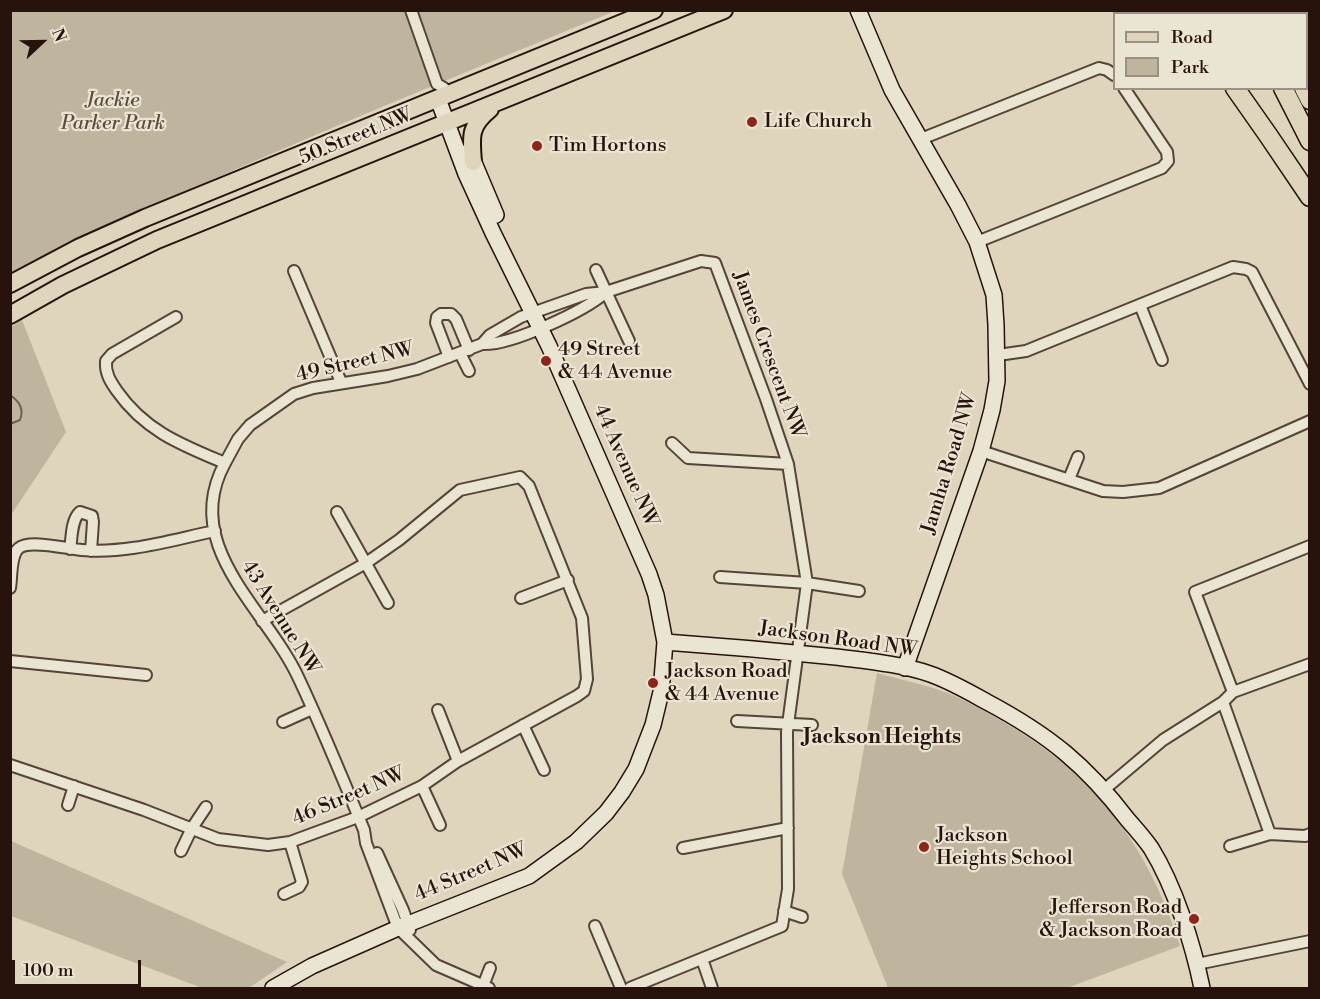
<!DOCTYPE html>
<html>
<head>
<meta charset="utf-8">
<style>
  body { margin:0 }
  #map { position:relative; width:1320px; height:999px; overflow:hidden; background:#ded5bc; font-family:"Libre Bodoni",serif }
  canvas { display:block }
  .frame { position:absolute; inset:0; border:12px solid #27130b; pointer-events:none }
  .legend { position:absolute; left:1113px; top:12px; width:195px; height:78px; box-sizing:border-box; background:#eae4d3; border:2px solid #9c9083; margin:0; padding:8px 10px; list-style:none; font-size:18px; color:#27130b }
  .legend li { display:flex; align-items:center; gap:12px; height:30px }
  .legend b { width:30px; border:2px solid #9c9083 }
  .north { position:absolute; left:12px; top:12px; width:60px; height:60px; -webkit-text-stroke:4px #eae4d3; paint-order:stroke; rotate:68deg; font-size:16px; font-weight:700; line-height:24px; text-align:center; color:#27130b }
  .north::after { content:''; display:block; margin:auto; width:21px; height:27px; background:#27130b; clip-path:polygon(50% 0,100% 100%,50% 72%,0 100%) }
  .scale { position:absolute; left:12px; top:960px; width:129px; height:27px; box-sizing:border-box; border:3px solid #27130b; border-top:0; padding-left:8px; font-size:18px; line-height:21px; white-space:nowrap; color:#27130b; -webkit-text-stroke:4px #eae4d3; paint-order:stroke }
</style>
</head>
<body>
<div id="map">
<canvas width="1320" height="999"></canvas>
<div class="frame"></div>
<ul class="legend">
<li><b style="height:8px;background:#ded5bc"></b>Road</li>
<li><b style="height:16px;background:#bfb49e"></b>Park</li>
</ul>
<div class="north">N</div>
<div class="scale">100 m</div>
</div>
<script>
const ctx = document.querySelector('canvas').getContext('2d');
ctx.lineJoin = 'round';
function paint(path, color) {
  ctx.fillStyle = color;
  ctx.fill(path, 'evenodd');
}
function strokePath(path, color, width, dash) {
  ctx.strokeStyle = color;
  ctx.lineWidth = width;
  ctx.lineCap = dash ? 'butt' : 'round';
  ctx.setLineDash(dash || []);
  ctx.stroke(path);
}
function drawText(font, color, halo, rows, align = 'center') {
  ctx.font = font + ' "Libre Bodoni",serif';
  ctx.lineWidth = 4.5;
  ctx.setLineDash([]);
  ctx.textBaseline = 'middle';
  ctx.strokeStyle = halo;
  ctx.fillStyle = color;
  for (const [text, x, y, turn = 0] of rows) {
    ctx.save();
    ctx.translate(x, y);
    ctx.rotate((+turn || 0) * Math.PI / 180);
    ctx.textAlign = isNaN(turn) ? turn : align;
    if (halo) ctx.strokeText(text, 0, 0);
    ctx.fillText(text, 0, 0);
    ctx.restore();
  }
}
const green = new Path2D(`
  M10,11H615C412,94 208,177 11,272Z
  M22,320L66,432L11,515V327Z
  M877,673C898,679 919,683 939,690C960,697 981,709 1000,720C1093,773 1148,844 1180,946L1067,988H888L842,874Z
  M10,841H11L287,962L249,988H202L11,916Z`);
const stream = new Path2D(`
  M10,395C20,402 24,409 20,420L10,424`);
const street = new Path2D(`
  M411,10L437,84L444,88L447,95
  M921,139L1099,68L1107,70L1114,75
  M977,242L1162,168L1168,161L1167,152L1124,88
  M596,270L629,341
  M294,271L341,382
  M1140,305L1162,360
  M176,317L112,354L106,361C105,373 110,381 117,391C145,431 182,445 225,463C179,547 268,610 299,679C322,728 343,779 364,830L366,843L398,928L436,965L489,988
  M482,344C510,346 585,311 606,292
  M460,353L469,371
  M998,355L1026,351L1233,267L1246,269L1252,272L1310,384
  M449,357L436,323L437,317L441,314H451L456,319L469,350
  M672,443L688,458L788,464
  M981,451L1103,491L1123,492L1159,488L1310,421
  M225,463L238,439L250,425L294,394L313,388L388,376L417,369L482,344L490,335L521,317L586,294L606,292L701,261L715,263L766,399L788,464L807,583L787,732L788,889L782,926L630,988
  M1069,479L1078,457
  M337,512L388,603
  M70,549C72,538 71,520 80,512L92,516L93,522L91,551
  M720,577L807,583L859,591
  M10,588C12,577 10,555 19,548C30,539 68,549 82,550C127,554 171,540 215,531
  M521,598L568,580
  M10,661L146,675
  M1233,692L1195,592L1310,546
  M1223,702L1270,834
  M438,710L458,761
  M737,721L812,725
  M283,722L312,709
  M523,725L544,770
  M10,765L144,810L218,839L268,845L290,842L358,817L422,786L458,761L577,696L584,691L587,679L582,618L529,486L520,477L460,490L399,540L366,563L262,621
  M422,786L440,825
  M1105,789L1163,740L1223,702L1233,692L1310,664
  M68,805L74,786
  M1230,846L1270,834L1305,836L1310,834
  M683,848L788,828
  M181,851L192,828L206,807
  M377,853L403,910L410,930
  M284,894L299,887L302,882L290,842
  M784,911L802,917
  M595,926L621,988
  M702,959L712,988
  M1197,964L1310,941
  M483,986L490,968`);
const secondary = new Path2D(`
  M858,10L892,90L958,205L977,242L994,295L996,325L997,381L992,410L981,451L905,668
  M469,151L496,215
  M665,642C722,646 779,651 836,657C867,661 901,664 930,674C950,681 969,692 987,702C1049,735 1086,765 1128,820C1136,829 1144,838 1151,848C1175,887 1193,944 1202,988
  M273,988L312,966L398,928L529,876L576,842L606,813L622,792L636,769L653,725L661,692L665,642L656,595L649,574L549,346L493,233L466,174L438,99`);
const primary = new Path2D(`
  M473,162C471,137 469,126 490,109
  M10,284L78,248L145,218L654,10
  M10,315L63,285L157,240L724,10`);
const highway = new Path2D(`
  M1177,10L1179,14
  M1243,10L1244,14
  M1264,10L1265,14
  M1235,88L1268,135L1310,197
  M1283,88L1310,141
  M1304,88L1310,100`);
const markers = [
  [752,122,6,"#8f2418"],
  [537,146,6,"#8f2418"],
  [546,361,6,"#8f2418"],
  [653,683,6,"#8f2418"],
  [924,847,6,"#8f2418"],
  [1194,919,6,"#8f2418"]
];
const parkNames = [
  ["Jackie",113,101],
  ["Parker Park",113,124]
];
const poiNames = [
  ["Life Church",764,122],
  ["Tim Hortons",549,146],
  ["49 Street",558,350],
  ["& 44 Avenue",558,373],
  ["Jackson Road",665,672],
  ["& 44 Avenue",665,695],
  ["Jackson",936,836],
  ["Heights School",936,859],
  ["Jefferson Road",1182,908,"right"],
  ["& Jackson Road",1182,931,"right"]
];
const streetNames = [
  ["50 Street NW",356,137,-22],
  ["James Crescent NW",768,355,70],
  ["49 Street NW",355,363,-13],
  ["Jamha Road NW",950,464,-73],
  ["44 Avenue NW",625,466,66],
  ["43 Avenue NW",280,618,58],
  ["Jackson Road NW",838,640,8],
  ["46 Street NW",349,797,-23],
  ["44 Street NW",471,873,-23]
];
const neighbourhoodNames = [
  ["Jackson Heights",882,738]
];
paint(green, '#bfb49e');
strokePath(stream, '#706051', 2);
strokePath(street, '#554437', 14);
strokePath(secondary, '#27130b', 18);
strokePath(primary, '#27130b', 20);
strokePath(highway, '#27130b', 21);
strokePath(street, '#eae4d3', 10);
strokePath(secondary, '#eae4d3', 15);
strokePath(primary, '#ded5bc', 16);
strokePath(highway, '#ded5bc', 18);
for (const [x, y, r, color] of markers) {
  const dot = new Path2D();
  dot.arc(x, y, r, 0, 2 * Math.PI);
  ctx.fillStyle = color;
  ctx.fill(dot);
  strokePath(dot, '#eae4d3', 2);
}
drawText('italic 20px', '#5c4b3e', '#eae4d3', parkNames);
drawText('20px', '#27130b', '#eae4d3', poiNames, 'left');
drawText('20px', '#27130b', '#eae4d3', streetNames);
drawText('bold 21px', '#27130b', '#eae4d3', neighbourhoodNames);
</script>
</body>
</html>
